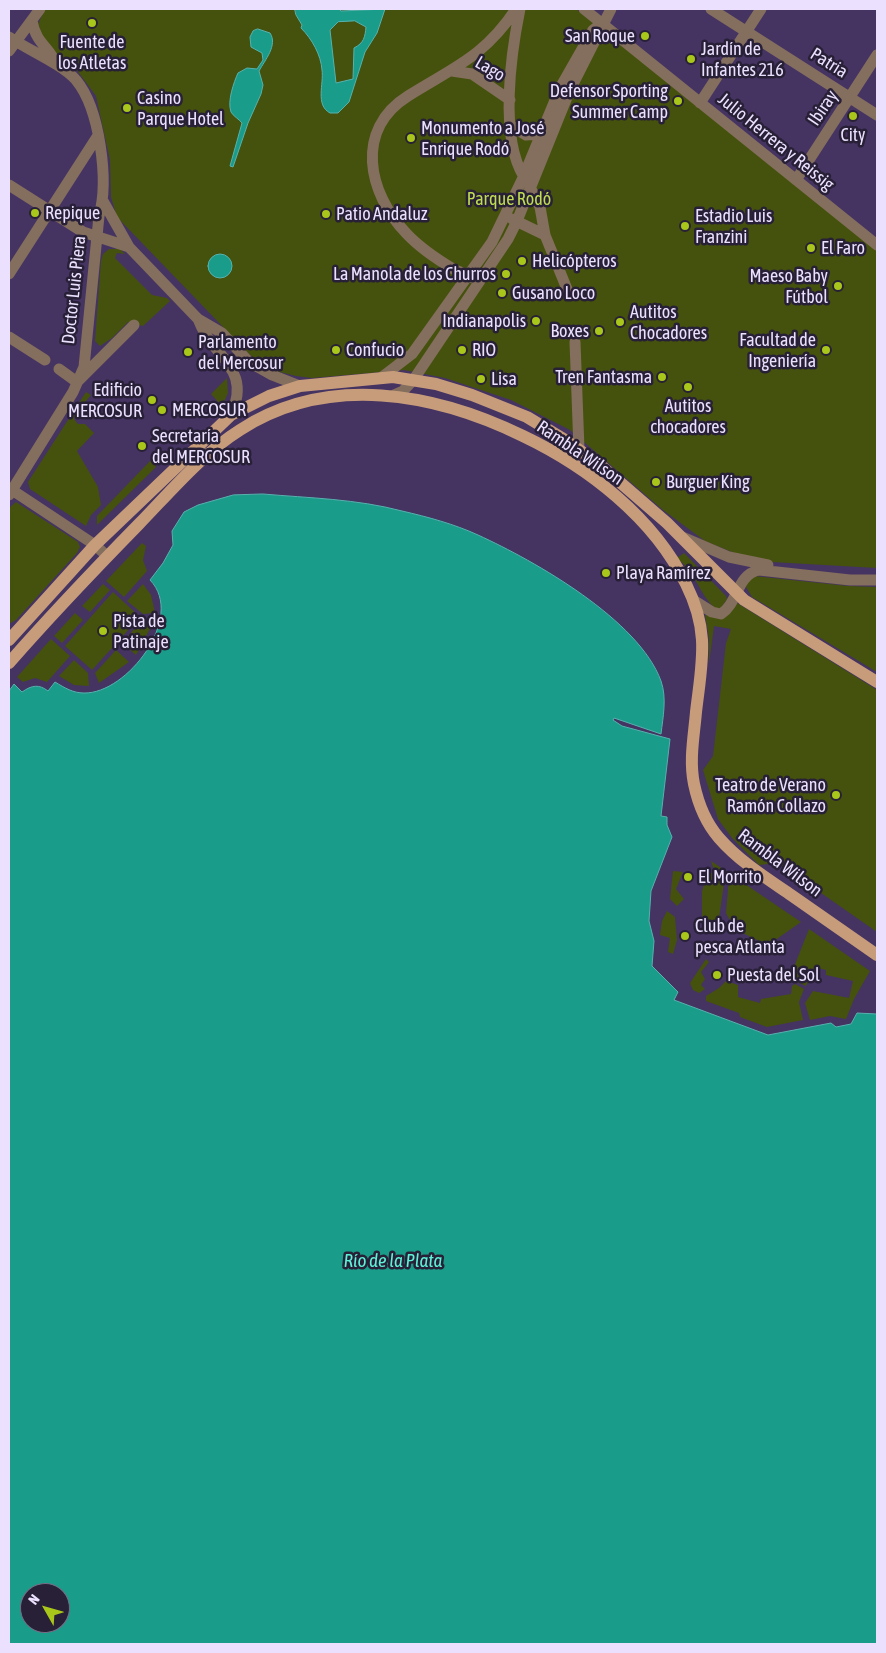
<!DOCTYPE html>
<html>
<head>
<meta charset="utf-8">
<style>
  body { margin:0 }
  #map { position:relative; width:886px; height:1653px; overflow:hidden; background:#453362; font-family:"Asap Condensed",sans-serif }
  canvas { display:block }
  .frame { position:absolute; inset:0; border:10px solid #ebe1ff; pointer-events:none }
  .north { position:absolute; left:20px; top:1583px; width:50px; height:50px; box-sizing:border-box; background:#282036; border:1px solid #766d86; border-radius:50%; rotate:308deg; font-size:14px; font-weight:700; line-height:20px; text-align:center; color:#ebe1ff }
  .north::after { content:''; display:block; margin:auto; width:18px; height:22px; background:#a9c71a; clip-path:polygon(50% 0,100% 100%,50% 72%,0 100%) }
</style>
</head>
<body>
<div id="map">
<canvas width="886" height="1653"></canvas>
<div class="frame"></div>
<div class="north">N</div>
</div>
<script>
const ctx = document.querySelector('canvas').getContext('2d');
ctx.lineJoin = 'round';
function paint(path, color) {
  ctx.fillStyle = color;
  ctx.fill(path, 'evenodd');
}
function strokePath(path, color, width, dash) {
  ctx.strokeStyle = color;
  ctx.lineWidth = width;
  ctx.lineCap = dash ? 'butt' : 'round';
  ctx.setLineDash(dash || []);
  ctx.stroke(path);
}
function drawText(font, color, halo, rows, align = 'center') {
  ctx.font = font + ' "Asap Condensed",sans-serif';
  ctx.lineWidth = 5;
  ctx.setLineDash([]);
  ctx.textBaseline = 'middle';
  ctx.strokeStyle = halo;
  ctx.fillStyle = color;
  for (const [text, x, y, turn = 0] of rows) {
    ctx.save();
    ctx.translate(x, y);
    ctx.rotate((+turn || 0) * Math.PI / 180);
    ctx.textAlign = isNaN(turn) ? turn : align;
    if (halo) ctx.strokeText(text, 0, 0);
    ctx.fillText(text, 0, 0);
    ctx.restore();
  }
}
const green = new Path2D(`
  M45,9H576L877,250V568L754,561L705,541L663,510L570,430L511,400L445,378L404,370L312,378L296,376L272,370L250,355L117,217L111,197L110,160L96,96L76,69L44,45L38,24Z
  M109,249H120L125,254L117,253L115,258L152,295L167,298L170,301L143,326L128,322L112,338L100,346L95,341L101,261L103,254Z
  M227,378L228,393L223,404H220L211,394Z
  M86,392L91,395L76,413L74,419L78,424H85L94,433L77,451L98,487L101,505L91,515L86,526L30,489L28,482Z
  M152,459L156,467L97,525V516Z
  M16,502L78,542L80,547L77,553L16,620L9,624V508Z
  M142,543L146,546L143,560L147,571L124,597L106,581Z
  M684,553L726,596L727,599L719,611C699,597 699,576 677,558Z
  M754,576L848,586L877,587V672L752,597L746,587L747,582Z
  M103,584L110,590L90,612L82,606Z
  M143,584L151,595L155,613L143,614L127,601Z
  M113,592L140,617L92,670L65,646Z
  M737,603L877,690V932L778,863L759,865L732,838L718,819L703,770L713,756L726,643L731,629L714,626L709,664V638L705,615Z
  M75,613L83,620L62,643L54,636Z
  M143,619L153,623L136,655L122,643Z
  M51,639L70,656L47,682L35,678L23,682L17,677Z
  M116,650L129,662L99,683L95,673Z
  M74,660L88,673L89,686L74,685L59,676Z
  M711,861L801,922L771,943C754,942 733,929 726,913L729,878L713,867Z
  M673,871L683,872L676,889L684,899L677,906L670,899Z
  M708,872L718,875L724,884L719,918L712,928L709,929L702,926V891Z
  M667,911L675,917L677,940L673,954L668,952L670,938L660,935L662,921Z
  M809,929L870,971L854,999L846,1019L830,1016L810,1020L805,1003L813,991L849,998L853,981L826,975V970L814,967L806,986L795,981L794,967Z
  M706,959L709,962L701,972L705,979L701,985L705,989L699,993L693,990L690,983Z
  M726,981L738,985V997L760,1003L761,999L791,994L792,986L795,984L804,989L799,1002L803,1020L767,1027L740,1017L739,1013L706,1001V996L719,988Z`);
const water = new Path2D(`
  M295,9H339L341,11L385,9L377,33L365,52L349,102L338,113H330C315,105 324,84 322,70C321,55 312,39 301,28L302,25L296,15ZM355,21L366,27C365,37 364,43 354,48L353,79L336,83L330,30L338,22Z
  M258,29L270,33C278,45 265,60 259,71L263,85L261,94L248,123L233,167L230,166L242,123C239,119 233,116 231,112C227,101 234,82 238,73L247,68L257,69L263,60L262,53L251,47L250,37L253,31Z
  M208 266a12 12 0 1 1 24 0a12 12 0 1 1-24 0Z
  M263,494C309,498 357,499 402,511C428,517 454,524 478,535C535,561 639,620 661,681C667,698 663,717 661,734L614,718L613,720L622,726L670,739L661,816L667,817V825L672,837L651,891L649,921L654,941L652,966L678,992L674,1000L768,1035L831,1023L836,1027L851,1024L857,1013L877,1014V1644H9V691L14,684L22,692C32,685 39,684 48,691L55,682C65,688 73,693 84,693C127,694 186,617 150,580L163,563L173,545L172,531L184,512L198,505L233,495ZM30,1593H60V1623H30Z`);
const minor = new Path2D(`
  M520,9C511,53 499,137 524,177
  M584,9L877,245
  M711,9L877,115
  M32,21C36,44 50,47 56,64
  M9,37C28,50 62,64 76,80C100,109 109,181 99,216L84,367L73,392L9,495
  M9,51L40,9
  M452,71L472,74L510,100
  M700,103L761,9
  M510,125L526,135L541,134
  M796,180L877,55
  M9,185L83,232L129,247L198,319L222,333L249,362L272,375L300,386
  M531,189L540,207L545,235L567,289
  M103,201L129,247
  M512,219L545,235
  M9,274L97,137
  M475,279C469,274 461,273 455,270C438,260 419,247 406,233C368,193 354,130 408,96C454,67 484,57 516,9
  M198,319C212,358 253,367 231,415
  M9,337L45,360
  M575,342L579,449
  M59,369L77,382L134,325
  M382,377L412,354L492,242L522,180L560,88L593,30L602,23
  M394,395L403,391L414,379L508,239L517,221L570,90L611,9
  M9,488L95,545L107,556
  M680,536L729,557L768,565
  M693,600L712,612L721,614C739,602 736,575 759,570L850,580H877`);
const major = new Path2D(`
  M9,640L95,545L231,415L269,396L300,386L393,377L436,384L472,395L527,417L565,440L599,464L667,523L744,600L877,682
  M9,663C51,615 95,569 139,524C171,491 202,454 240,430C328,373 435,393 523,436C588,467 654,518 686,584C710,632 702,661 696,712C694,736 689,760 694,784C698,803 706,823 719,838C739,861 766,878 791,895C820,915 848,935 877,955`);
const markers = [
  [92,23,5,"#a9c71a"],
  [645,36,5,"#a9c71a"],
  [691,59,5,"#a9c71a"],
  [678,101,5,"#a9c71a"],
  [127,108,5,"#a9c71a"],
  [853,116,5,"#a9c71a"],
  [411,138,5,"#a9c71a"],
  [35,213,5,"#a9c71a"],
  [326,214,5,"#a9c71a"],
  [685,226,5,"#a9c71a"],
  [811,248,5,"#a9c71a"],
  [522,261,5,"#a9c71a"],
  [506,274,5,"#a9c71a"],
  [838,286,5,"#a9c71a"],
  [502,293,5,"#a9c71a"],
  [536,321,5,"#a9c71a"],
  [620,322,5,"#a9c71a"],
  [599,331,5,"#a9c71a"],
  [336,350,5,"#a9c71a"],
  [462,350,5,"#a9c71a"],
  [826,350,5,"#a9c71a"],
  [188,352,5,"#a9c71a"],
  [662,377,5,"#a9c71a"],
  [481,379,5,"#a9c71a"],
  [688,387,5,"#a9c71a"],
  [152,400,5,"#a9c71a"],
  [162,410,5,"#a9c71a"],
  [142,446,5,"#a9c71a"],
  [656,482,5,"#a9c71a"],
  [606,573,5,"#a9c71a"],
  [103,631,5,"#a9c71a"],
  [836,795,5,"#a9c71a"],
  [688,877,5,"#a9c71a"],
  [685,936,5,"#a9c71a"],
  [717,975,5,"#a9c71a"]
];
const poiNames = [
  ["San Roque",635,36,"right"],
  ["Fuente de",92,42,"center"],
  ["los Atletas",92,63,"center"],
  ["Jardín de",701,49],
  ["Infantes 216",701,70],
  ["Defensor Sporting",668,91,"right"],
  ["Summer Camp",668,112,"right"],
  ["Casino",137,98],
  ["Parque Hotel",137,119],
  ["Monumento a José",421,128],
  ["Enrique Rodó",421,149],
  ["City",853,135,"center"],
  ["Repique",45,213],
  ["Patio Andaluz",336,214],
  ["Estadio Luis",695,216],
  ["Franzini",695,237],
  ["El Faro",821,248],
  ["Helicópteros",532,261],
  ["La Manola de los Churros",496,274,"right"],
  ["Maeso Baby",828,276,"right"],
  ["Fútbol",828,297,"right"],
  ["Gusano Loco",512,293],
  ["Autitos",630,312],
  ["Chocadores",630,333],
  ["Indianapolis",526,321,"right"],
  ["Boxes",589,331,"right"],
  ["Facultad de",816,340,"right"],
  ["Ingeniería",816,361,"right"],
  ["Parlamento",198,342],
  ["del Mercosur",198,363],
  ["Confucio",346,350],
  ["RIO",472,350],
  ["Tren Fantasma",652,377,"right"],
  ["Lisa",491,379],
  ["Edificio",142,390,"right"],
  ["MERCOSUR",142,411,"right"],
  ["Autitos",688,406,"center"],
  ["chocadores",688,427,"center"],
  ["MERCOSUR",172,410],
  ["Secretaría",152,436],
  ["del MERCOSUR",152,457],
  ["Burguer King",666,482],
  ["Playa Ramírez",616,573],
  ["Pista de",113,621],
  ["Patinaje",113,642],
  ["Teatro de Verano",826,785,"right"],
  ["Ramón Collazo",826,806,"right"],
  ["El Morrito",698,877],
  ["Club de",695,926],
  ["pesca Atlanta",695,947],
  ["Puesta del Sol",727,975]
];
const streetNames = [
  ["Patria",829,63,32],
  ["Lago",490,69,30],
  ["Ibiray",823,108,-56],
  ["Julio Herrera y Reissig",776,142,39],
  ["Doctor Luis Piera",74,290,-84],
  ["Rambla Wilson",580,453,34],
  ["Rambla Wilson",780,863,37]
];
const parkNames = [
  ["Parque Rodó",509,199]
];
const waterNames = [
  ["Río de la Plata",393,1261]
];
paint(green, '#45520d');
paint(water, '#199c8a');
strokePath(water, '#58b1ad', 1);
strokePath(minor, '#846e5d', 11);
strokePath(major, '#c79c7a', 12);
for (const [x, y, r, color] of markers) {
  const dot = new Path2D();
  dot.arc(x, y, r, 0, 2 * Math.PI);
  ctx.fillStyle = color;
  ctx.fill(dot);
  strokePath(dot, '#282036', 2);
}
drawText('18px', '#ebe1ff', '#282036', poiNames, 'left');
drawText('18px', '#ebe1ff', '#282036', streetNames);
drawText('18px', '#bfdc52', '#282036', parkNames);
drawText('italic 19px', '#5df3da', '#282036', waterNames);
</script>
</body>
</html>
